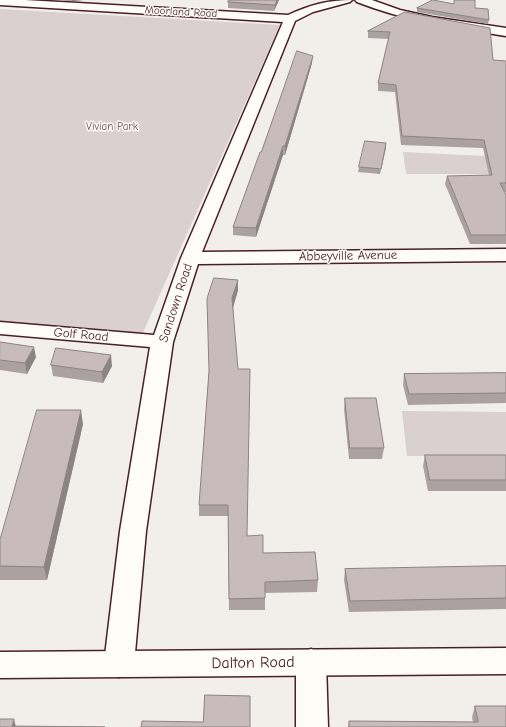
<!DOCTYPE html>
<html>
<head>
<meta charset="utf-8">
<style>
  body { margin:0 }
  canvas { display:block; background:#f2efeb }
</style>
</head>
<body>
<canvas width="506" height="727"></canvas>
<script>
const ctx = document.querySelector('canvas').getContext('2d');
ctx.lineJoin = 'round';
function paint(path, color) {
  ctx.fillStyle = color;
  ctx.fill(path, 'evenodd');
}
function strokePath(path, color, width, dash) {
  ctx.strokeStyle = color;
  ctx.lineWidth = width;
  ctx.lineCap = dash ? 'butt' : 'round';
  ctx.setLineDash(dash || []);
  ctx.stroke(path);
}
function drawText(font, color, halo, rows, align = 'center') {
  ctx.font = font + ' "Comic Neue",sans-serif';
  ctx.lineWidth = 3;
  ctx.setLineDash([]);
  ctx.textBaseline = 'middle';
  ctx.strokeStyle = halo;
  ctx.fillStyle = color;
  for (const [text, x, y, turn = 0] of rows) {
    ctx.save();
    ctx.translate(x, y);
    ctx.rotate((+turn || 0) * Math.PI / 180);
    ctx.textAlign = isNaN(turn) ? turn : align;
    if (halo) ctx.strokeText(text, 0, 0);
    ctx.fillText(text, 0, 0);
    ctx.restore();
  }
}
const green = new Path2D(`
  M0,9L280,25L141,337L0,321Z
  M403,152L506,157V174H406Z
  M402,411L506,412V456H407Z`);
const street = new Path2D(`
  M0,0H25L288,15C310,5 328,0 352,0L350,2L313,12L295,21L202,252L506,249V261L198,264L173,342L146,531L134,664L130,673L119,677L108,673L104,664L120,531L150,347L0,334V322L154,335L181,258L283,22L0,5Z
  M355,0H372L400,10L432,17L506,28V36C455,28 405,21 357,2Z
  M311,649L322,653L326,662L328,727H296V662L300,653Z`);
const secondary = new Path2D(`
  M506,648V674L0,678V652Z`);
const wall = new Path2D(`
  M63,0H83L72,1H63Z
  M279,0L274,11L228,8V2Z
  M417,8H475L489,20L488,24L417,12Z
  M405,12L493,60L506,61V192H504L506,195V244H470L445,184L447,176L489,175L483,148L401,145L395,92L378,91V83L389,39L368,38V31Z
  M312,63L285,155H283L256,237L233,235V227L261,152Z
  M386,143L380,174L358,172L359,167Z
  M238,280V290L233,306L247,536L263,553L318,580L317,592L265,593V610H229L228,516H199V505L209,371Z
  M0,342L36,357L27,374L0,370Z
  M51,365L112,366L103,383L53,376Z
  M506,373V403L408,405L403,385L404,374Z
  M345,398L384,448L382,459H349L344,409Z
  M83,424L47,580H0V540Z
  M425,455H506V491H428L423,466Z
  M506,566V609L349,612L344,580L345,569Z
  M475,706L506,727H348L349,721L473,722L472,717Z`);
const shadedWall = new Path2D(`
  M72,0H83L72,1Z
  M277,0H279L274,11L275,5Z
  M313,56L312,63L285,155V146Z
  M386,143V148L380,174L381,169Z
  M283,146V155L256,237V228Z
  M238,280V290L233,308L232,298Z
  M34,347L36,357L27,374L25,363Z
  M111,355L112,366L103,383L102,372Z
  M81,410L83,424L47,580L44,567Z
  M14,719L16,727H12Z`);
const building = new Path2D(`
  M229,0H277L275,5L228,2Z
  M433,0L454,4V0H475V8L488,9L489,20L417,8Z
  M405,12L490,28L493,60L506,61V183H500L506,195V235H471L447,176L492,175L484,140L402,136L396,85L378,83L390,32L368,31Z
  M297,51L313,56L285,146H283L256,228L233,227L260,152H261Z
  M365,141L386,143L381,169L359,167Z
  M214,278L238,280L232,298L238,369H250L247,536L263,535V553L315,552L318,580L265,582V598L229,599L228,505H199L209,371L207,299Z
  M0,342L34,347L25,363L0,360Z
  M56,348L111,355L102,372L51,365Z
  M506,373V393L409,394L404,374Z
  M345,398H376L384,448H350Z
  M37,410H81L44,567L0,566V540Z
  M425,455H506V480H430Z
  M506,566V598L350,601L345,569Z
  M205,695L250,696V727H141L142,721L203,722Z
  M475,706H506V727H349V721L478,722Z
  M0,719H14L12,726L105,727H0Z`);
const farStreetnames = [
  ["Moorland Road",181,12,3]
];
const farParknames = [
  ["Vivian Park",112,127]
];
const streetNames = [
  ["Abbeyville Avenue",348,256,-1],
  ["Sandown Road",176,303,-72],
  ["Golf Road",81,335,5]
];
const nearStreetnames = [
  ["Dalton Road",253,663,-1]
];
paint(green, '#d9d0cf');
strokePath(street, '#4a1f2b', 3);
strokePath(secondary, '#4a1f2b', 3);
paint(street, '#fdfcf7');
paint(secondary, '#fdfcf7');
paint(wall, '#aca1a1');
paint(shadedWall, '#8c8383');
paint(building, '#c8bbbb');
strokePath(building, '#8c8383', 1);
drawText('11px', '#4a1f2b', '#fdfcf7', farStreetnames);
drawText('11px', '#6e4b54', '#fdfcf7', farParknames);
drawText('13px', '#4a1f2b', '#fdfcf7', streetNames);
drawText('16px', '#4a1f2b', '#fdfcf7', nearStreetnames);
</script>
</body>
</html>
